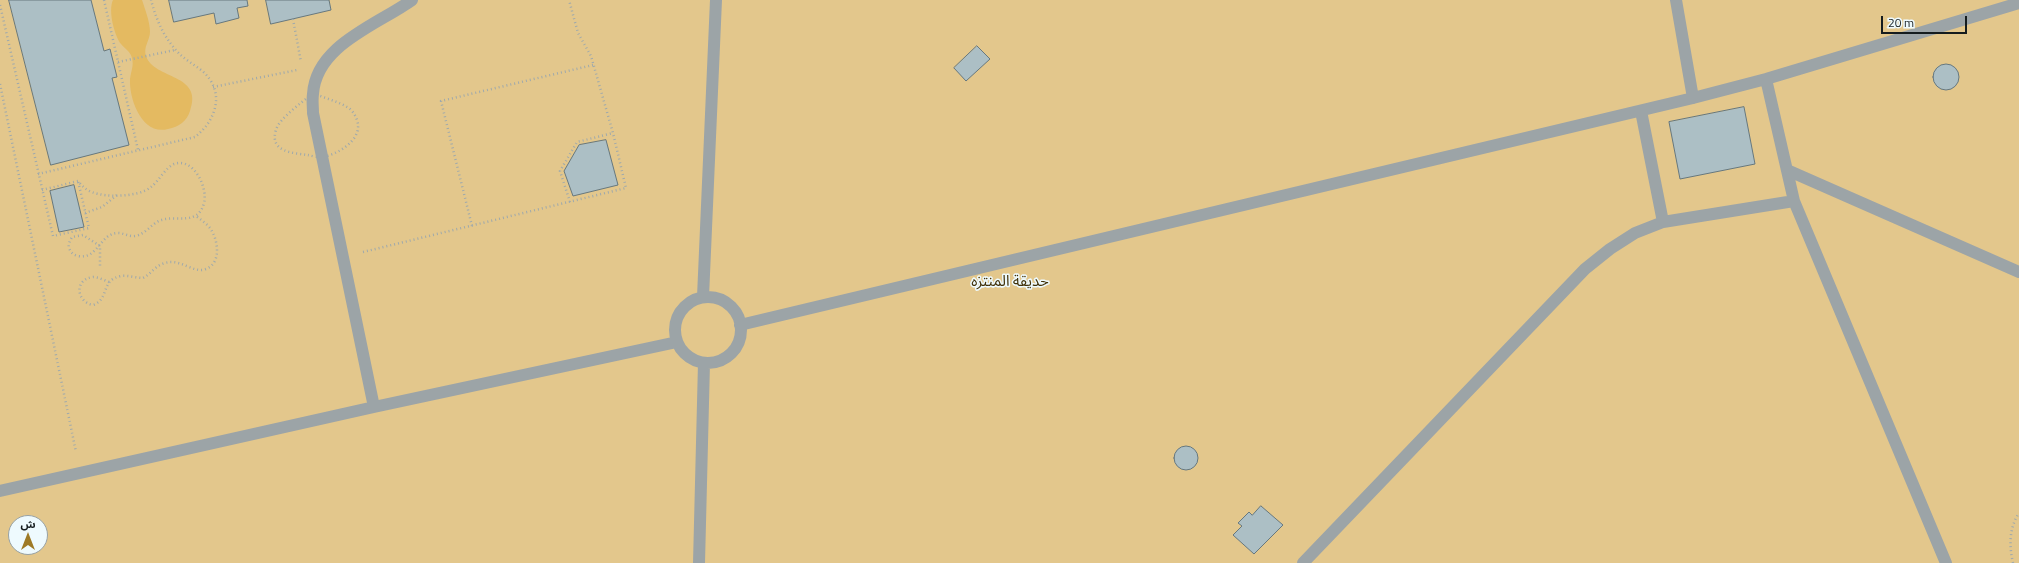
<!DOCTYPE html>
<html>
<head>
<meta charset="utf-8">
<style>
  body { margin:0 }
  #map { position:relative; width:2019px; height:563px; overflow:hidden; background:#eefafe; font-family:"Titillium Web","Noto Sans Arabic",sans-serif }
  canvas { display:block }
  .north { position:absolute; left:8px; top:515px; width:40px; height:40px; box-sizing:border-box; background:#eefafe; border:1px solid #97a1a4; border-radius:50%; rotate:0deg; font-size:11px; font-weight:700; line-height:16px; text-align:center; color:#151c1e }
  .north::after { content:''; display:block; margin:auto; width:14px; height:18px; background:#9e7a26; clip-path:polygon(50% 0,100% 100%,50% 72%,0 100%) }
  .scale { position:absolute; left:1881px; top:16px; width:86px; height:18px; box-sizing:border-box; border:2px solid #151c1e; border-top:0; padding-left:5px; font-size:12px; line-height:14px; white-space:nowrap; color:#151c1e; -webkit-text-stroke:3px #eefafe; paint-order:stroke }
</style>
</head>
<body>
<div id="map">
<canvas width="2019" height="563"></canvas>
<div class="north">ش</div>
<div class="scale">20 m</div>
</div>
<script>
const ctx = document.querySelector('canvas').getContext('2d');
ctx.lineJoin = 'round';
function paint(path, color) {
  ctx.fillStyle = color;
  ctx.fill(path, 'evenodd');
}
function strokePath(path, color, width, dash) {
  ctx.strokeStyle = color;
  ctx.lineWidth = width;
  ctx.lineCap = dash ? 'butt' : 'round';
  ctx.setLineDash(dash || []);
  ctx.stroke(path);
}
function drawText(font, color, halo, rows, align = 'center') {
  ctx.font = font + ' "Titillium Web","Noto Sans Arabic",sans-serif';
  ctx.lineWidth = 3;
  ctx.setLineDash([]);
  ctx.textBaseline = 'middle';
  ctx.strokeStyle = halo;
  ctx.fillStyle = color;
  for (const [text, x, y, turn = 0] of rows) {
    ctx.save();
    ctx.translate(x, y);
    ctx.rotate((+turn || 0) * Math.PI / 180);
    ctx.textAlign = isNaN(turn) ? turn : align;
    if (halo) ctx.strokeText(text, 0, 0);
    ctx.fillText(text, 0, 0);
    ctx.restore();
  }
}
const green = new Path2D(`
  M0,0H2019V563H0ZM16,523H40V547H16Z`);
const water = new Path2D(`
  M113,0H142C145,9 150,22 150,32C150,40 143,47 146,56C154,80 204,73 190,111C187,121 179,127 168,129C142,136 129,99 130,79C131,71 134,66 132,58C130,51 125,49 121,44C114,35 108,10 113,0Z`);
const building = new Path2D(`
  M9,0H91L104,51L110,49L117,77L112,78L129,145L51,165Z
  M169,0H247L248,6L237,8L239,18L216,24L214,13L174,22Z
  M266,0H329L331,10L271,24Z
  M977,46L990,59L966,81L954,68Z
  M1933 77a13 13 0 1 1 26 0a13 13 0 1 1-26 0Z
  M1744,107L1755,164L1680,179L1669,122Z
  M606,140L618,185L573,196L564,171L579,145Z
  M74,185L84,227L59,232L50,191Z
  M1174 458a12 12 0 1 1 24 0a12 12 0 1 1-24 0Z
  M1261,506L1283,525L1254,554L1233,535L1242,526L1238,523L1249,512L1252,515Z`);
const path = new Path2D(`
  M104,0L138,150
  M0,5L53,236L89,228L78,181
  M293,19L301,62
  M118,62L175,50
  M0,84L76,452
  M213,87L297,70
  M313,93C324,98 337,101 347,107C353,110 357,118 358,124C360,141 338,154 323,157C319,158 312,156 308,155C293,153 269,152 276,130C279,118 303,102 313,93Z
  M38,174L195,137C217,120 226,90 201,70C192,63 182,58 175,49C162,34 156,18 151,0
  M42,190L78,181C82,186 86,190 92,192C106,198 139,197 151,187C159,181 165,168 174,164C194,157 208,188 204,203C198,226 177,215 161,220C151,224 146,234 135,236C129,237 124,233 118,233C100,233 98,260 78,256C74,255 71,253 69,248C68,244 70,241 72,237L83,235L100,246V267
  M570,202L560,171L577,142L613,133
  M85,213L102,207L117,195
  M472,226L441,101L593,65
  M363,252L626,188L613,133L591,56L578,33L569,0
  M109,282C104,280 98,277 93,277C74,279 76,302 93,305C110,299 100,280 121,276C128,275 136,278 143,278C151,274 156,265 165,263C181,258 193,274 206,269C222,263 218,239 210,228C206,223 201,220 196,216
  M2013,563C2009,546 2009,528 2019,513`);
const minor = new Path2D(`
  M1676,0L1693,98
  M1766,79L1794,201L1946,563
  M1641,111L1663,222
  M1787,170L2019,272
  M703,297L716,0
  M675 330a33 33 0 1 1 66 0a33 33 0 1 1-66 0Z
  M740,325L1693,98L1766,79L2019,3
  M374,407L313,113C313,107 312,100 313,94C316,45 377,25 412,0
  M0,491L374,407L677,342
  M699,563L704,363
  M1303,563L1585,269L1610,249L1635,233L1663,222L1794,201`);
const parkNames = [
  ["حديقة المنتزه",1010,282]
];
paint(green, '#e3c78c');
paint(water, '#e4ba61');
paint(building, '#acbfc5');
strokePath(building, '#67787e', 1);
strokePath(path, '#9fa9ac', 2.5, [1, 3]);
strokePath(minor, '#9ca4a7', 12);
drawText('15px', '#413108', '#eefafe', parkNames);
</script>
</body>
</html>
